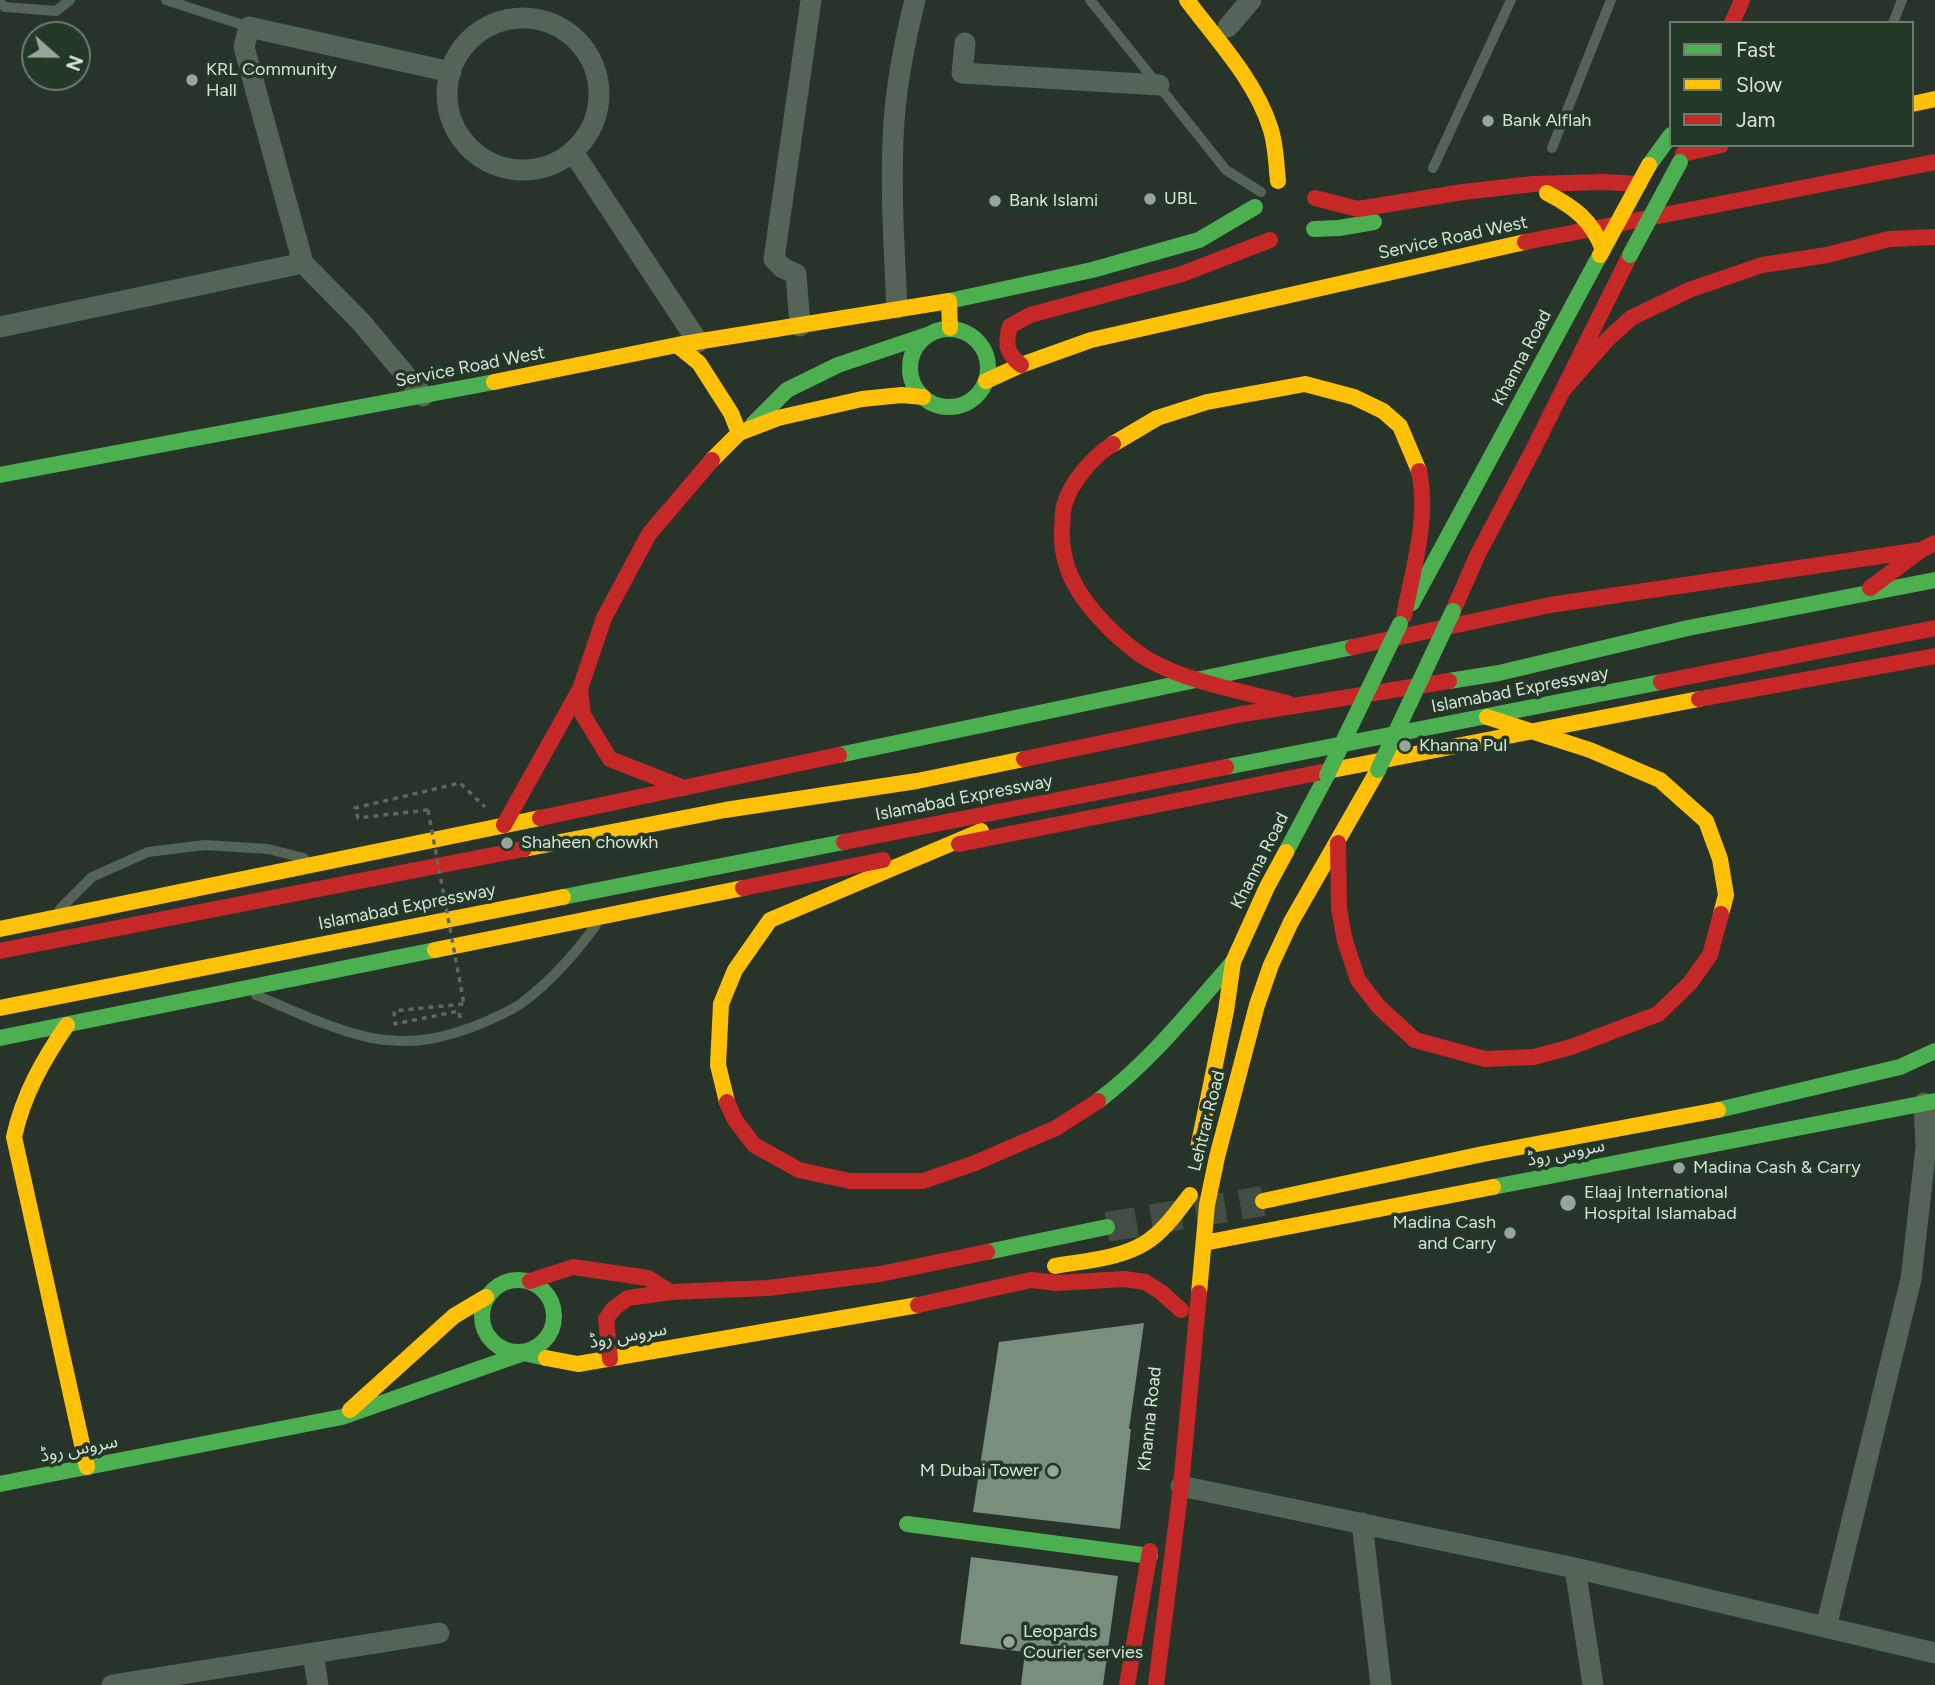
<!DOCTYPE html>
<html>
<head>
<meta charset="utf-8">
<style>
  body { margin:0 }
  #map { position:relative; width:1935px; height:1685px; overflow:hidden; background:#28332a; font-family:Figtree,sans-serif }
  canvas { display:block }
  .legend { position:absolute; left:1669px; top:21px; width:245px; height:126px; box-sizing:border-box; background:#233827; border:2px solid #6b7c6d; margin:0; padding:9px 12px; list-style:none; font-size:21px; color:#d6e2d7 }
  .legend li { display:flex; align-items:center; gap:14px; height:35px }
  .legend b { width:35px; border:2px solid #6b7c6d }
  .north { position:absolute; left:21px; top:21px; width:70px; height:70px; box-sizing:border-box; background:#233827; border:2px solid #6b7c6d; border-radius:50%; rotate:111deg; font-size:19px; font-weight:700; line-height:28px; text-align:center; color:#d6e2d7 }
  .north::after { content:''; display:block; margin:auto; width:24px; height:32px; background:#99a59a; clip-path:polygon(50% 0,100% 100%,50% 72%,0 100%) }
</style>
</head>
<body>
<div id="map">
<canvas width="1935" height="1685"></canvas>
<ul class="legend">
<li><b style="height:9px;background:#4caf50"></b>Fast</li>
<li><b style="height:9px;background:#ffc107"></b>Slow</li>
<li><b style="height:9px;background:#c62828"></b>Jam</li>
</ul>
<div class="north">N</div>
</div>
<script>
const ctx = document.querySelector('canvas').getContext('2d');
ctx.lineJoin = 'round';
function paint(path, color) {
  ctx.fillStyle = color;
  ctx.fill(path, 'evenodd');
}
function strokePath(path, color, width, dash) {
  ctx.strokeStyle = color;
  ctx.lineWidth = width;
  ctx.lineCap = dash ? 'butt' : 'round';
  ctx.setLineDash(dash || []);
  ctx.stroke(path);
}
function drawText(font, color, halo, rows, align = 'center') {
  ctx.font = font + ' Figtree,"Noto Sans Arabic",sans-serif';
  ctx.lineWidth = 7;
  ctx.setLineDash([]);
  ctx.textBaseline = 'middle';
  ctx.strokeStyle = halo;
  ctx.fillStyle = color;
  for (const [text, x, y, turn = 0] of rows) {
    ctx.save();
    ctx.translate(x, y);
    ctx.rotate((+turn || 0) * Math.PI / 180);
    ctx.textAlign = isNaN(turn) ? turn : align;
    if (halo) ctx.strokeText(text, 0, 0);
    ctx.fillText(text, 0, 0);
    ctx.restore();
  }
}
const building = new Path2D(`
  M1144,1323L1129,1429H1131L1120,1529L973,1512L999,1342Z
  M971,1557L1118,1576L1103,1685H1021L1025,1652L960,1644Z`);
const secondaryTunnel = new Path2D(`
  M1107,1227L1263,1201`);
const path = new Path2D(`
  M428,810L358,818L355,808L460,783L485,807
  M460,1018L459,1011L395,1024L394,1011L464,1004`);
const lane = new Path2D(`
  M166,0L249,27
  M1090,0L1226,170L1261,192
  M0,3L5,7L56,11L70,0
  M1893,23L1902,0
  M1552,148L1611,0
  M1433,168L1511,0
  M60,909L92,877L148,852L205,845L268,849L304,858
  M256,995C294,1011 331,1029 371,1038C412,1046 447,1038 485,1022C497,1016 512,1011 523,1002C551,981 575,954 596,925`);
const street = new Path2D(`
  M447 94a76 76 0 1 1 152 0a76 76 0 1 1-152 0Z
  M1228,27L1251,0
  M965,43L962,73L1159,85
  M573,152L698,342
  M303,263L244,47L249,27L451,72
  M897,308C894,246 890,184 894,121C897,80 905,40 915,0
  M800,326L796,274L783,268L774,259L811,0
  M0,327L303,263L361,322L423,396
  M1181,1486L1575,1568L1935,1653
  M1362,1523L1381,1685
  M1575,1568L1593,1685
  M1826,1627L1911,1279L1926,1147L1924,1103
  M313,1653L318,1685
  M112,1685L439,1633`);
const fast = new Path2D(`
  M1649,165L1671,135
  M1314,229L1339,228L1374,222
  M949,301L1092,270L1199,240L1255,207
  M910 368a39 39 0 1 1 78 0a39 39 0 1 1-78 0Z
  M753,424L787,390L838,365L927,335
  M0,475L494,382
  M1412,603L1600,255
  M1449,681L1499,673L1688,628L1935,580
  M839,755L1353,647
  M1226,767L1661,682
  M1286,852L1327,775
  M563,897L844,842
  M0,1038L435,950
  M1098,1101C1150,1062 1190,1011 1233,962
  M1718,1110L1900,1067L1935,1051
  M1493,1187L1935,1101
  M987,1252L1107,1227
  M482 1316a36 36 0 1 1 72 0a36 36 0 1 1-72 0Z
  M0,1484L342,1417L524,1353L546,1358
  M907,1524L1150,1556`);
const slow = new Path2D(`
  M1187,0C1216,39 1255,80 1270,127C1276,144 1276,163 1278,181
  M1912,104L1935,99
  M677,345L699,363L731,413L739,433
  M986,381L1021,365L1091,340L1525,242
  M494,382L677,345L949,301L950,328
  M1113,444L1157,418L1207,402L1305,384L1354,397L1383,411L1400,426L1419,471
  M712,460L739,433L778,418L862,399L902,395L923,397
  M1487,717L1590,750L1660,780L1706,821L1720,859L1726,895L1721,914
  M1327,771L1699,699
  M524,849L725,810L917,781L1024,759
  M0,929L540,818
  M435,950L743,888
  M0,1008L563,897
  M67,1025C43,1060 23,1095 14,1137L87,1467
  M727,1102L718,1065L721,1004L735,970L770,920L981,831
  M1198,1148L1226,1011L1233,962L1267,887L1286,852
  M1263,1201L1483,1154L1718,1110
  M1204,1243L1493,1187
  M1055,1266C1084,1261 1119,1259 1145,1243C1164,1231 1177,1212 1190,1195
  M1199,1293L1207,1205L1217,1157L1257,1005L1271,965L1291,922L1378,770
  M546,1358L578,1364L918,1305
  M350,1410L454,1316L486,1297`);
const jam = new Path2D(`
  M1732,23L1742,0
  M1683,154L1721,145
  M1315,198L1358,209L1463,192L1533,184L1604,182L1639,184
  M1525,242L1935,162
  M1021,365C1006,353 1005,344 1010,326L1030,315L1182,274L1270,240
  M1563,390L1608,339L1631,318L1689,290L1762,265L1827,255L1889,239L1935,237
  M1113,444C1093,456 1070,483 1064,506C1062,512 1063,521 1062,527C1059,572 1084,604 1115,634C1125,643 1136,653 1149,660C1190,683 1242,691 1287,703
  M1870,588L1921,550L1935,543
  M1453,611L1478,554L1533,450L1630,255
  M1404,616C1413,569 1429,519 1419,471
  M1353,647L1550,605L1921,550
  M1661,682L1935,628
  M580,689L583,715L610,759L684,788
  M1699,699L1935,656
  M1024,759L1237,715L1449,681
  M540,818L839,755
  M504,825L580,689L604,618L649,534L712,460
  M844,842L1226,767
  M1338,843L1339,909L1345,941L1358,980L1379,1007L1415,1040L1485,1059L1534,1057L1571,1047L1658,1014L1690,983L1710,955L1721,914
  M959,844L1327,771
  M743,888L883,860
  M0,951L524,849
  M727,1102L735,1120L754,1145L799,1170L850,1181H923L975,1163L1056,1128L1098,1101
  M530,1281L573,1267L648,1278L670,1292
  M918,1305L1031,1280L1056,1283L1124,1279L1145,1282L1161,1292L1181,1310
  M610,1359L606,1319L614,1308L628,1298L671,1292L768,1288L880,1274L987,1252
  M1127,1685L1150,1551
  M1156,1685L1181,1486L1199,1293`);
const pathBridge = new Path2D(`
  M428,810L464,1004`);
const fastBridge = new Path2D(`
  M1630,255L1680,162
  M1378,770L1453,611
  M1327,775L1400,624`);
const slowBridge = new Path2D(`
  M1547,193C1574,207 1592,220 1603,250
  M1600,255L1649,165`);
const markers = [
  [192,80,7,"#99a59a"],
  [1488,121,7,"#99a59a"],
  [1150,199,7,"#99a59a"],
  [995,201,7,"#99a59a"],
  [1405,746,7,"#99a59a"],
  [507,843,7,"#99a59a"],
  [1679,1168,7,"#99a59a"],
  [1568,1203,9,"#99a59a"],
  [1510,1233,7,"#99a59a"],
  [1053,1471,7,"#99a59a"],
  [1009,1642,7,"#99a59a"]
];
const poiNames = [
  ["KRL Community",206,70],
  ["Hall",206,91],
  ["Bank Alflah",1502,121],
  ["UBL",1164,199],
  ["Bank Islami",1009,201],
  ["Khanna Pul",1419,746],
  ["Shaheen chowkh",521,843],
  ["Madina Cash & Carry",1693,1168],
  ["Elaaj International",1584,1193],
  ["Hospital Islamabad",1584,1214],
  ["Madina Cash",1496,1223,"right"],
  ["and Carry",1496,1244,"right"],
  ["M Dubai Tower",1039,1471,"right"],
  ["Leopards",1023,1632],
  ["Courier servies",1023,1653]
];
const streetNames = [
  ["Service Road West",1453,238,-12],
  ["Khanna Road",1522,358,-62],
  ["Service Road West",470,367,-11],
  ["Islamabad Expressway",1520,690,-11],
  ["Islamabad Expressway",964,798,-11],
  ["Khanna Road",1260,861,-63],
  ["Islamabad Expressway",407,907,-11],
  ["Lehtrar Road",1207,1121,-76],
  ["سروس روڈ",1566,1153,-11],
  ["سروس روڈ",628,1336,-10],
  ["Khanna Road",1150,1419,-84],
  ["سروس روڈ",79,1449,-11]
];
paint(building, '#798e7d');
strokePath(secondaryTunnel, '#424d44', 30, [30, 15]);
strokePath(path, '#5d695f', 3.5, [5, 5]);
strokePath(lane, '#546456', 10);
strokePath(street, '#546456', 21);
strokePath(fast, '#4caf50', 16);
strokePath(slow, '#ffc107', 16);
strokePath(jam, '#c62828', 16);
strokePath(pathBridge, '#5d695f', 3.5, [5, 5]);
strokePath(fastBridge, '#4caf50', 16);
strokePath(slowBridge, '#ffc107', 16);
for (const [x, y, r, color] of markers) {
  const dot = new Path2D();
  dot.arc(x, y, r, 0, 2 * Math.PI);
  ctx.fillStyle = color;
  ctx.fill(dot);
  strokePath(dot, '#233827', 2.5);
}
drawText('18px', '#d6e2d7', '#233827', poiNames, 'left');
drawText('18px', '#d6e2d7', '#233827', streetNames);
</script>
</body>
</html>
